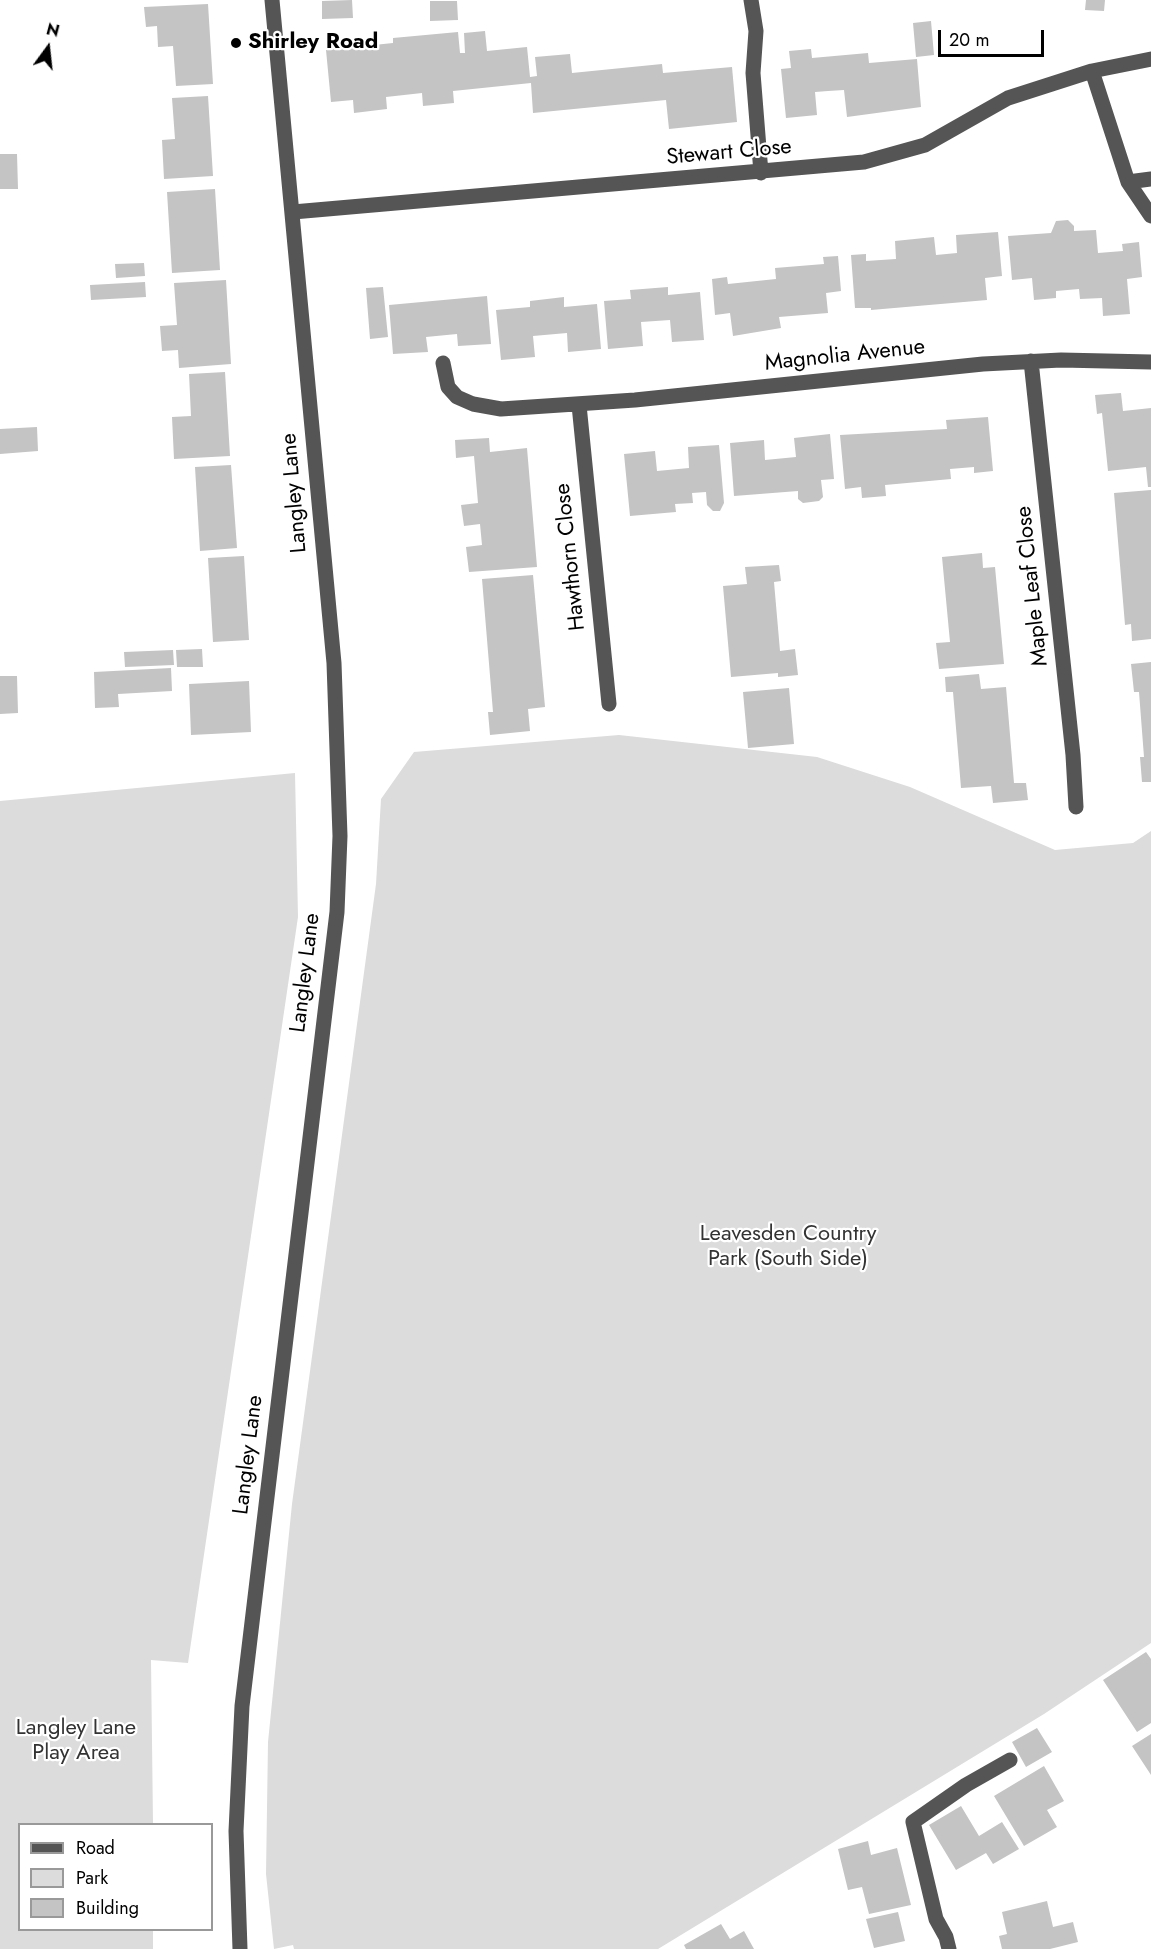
<!DOCTYPE html>
<html>
<head>
<meta charset="utf-8">
<style>
  body { margin:0 }
  #map { position:relative; width:1151px; height:1949px; overflow:hidden; background:#fff; font-family:Jost,sans-serif }
  canvas { display:block }
  .legend { position:absolute; left:18px; top:1823px; width:195px; height:108px; box-sizing:border-box; background:#fff; border:2px solid #999; margin:0; padding:8px 10px; list-style:none; font-size:18px; color:#000 }
  .legend li { display:flex; align-items:center; gap:12px; height:30px }
  .legend b { width:30px; border:2px solid #999 }
  .north { position:absolute; left:18px; top:18px; width:60px; height:60px; -webkit-text-stroke:4px #fff; paint-order:stroke; rotate:15deg; font-size:16px; font-weight:700; line-height:24px; text-align:center; color:#000 }
  .north::after { content:''; display:block; margin:auto; width:21px; height:27px; background:#000; clip-path:polygon(50% 0,100% 100%,50% 72%,0 100%) }
  .scale { position:absolute; left:938px; top:30px; width:106px; height:27px; box-sizing:border-box; border:3px solid #000; border-top:0; padding-left:8px; font-size:18px; line-height:21px; white-space:nowrap; color:#000; -webkit-text-stroke:4px #fff; paint-order:stroke }
</style>
</head>
<body>
<div id="map">
<canvas width="1151" height="1949"></canvas>
<ul class="legend">
<li><b style="height:8px;background:#555"></b>Road</li>
<li><b style="height:16px;background:#dcdcdc"></b>Park</li>
<li><b style="height:16px;background:#c4c4c4"></b>Building</li>
</ul>
<div class="north">N</div>
<div class="scale">20 m</div>
</div>
<script>
const ctx = document.querySelector('canvas').getContext('2d');
ctx.lineJoin = 'round';
function paint(path, color) {
  ctx.fillStyle = color;
  ctx.fill(path, 'evenodd');
}
function strokePath(path, color, width, dash) {
  ctx.strokeStyle = color;
  ctx.lineWidth = width;
  ctx.lineCap = dash ? 'butt' : 'round';
  ctx.setLineDash(dash || []);
  ctx.stroke(path);
}
function drawText(font, color, halo, rows, align = 'center') {
  ctx.font = font + ' Jost,sans-serif';
  ctx.lineWidth = 4.5;
  ctx.setLineDash([]);
  ctx.textBaseline = 'middle';
  ctx.strokeStyle = halo;
  ctx.fillStyle = color;
  for (const [text, x, y, turn = 0] of rows) {
    ctx.save();
    ctx.translate(x, y);
    ctx.rotate((+turn || 0) * Math.PI / 180);
    ctx.textAlign = isNaN(turn) ? turn : align;
    if (halo) ctx.strokeText(text, 0, 0);
    ctx.fillText(text, 0, 0);
    ctx.restore();
  }
}
const green = new Path2D(`
  M619,735L817,757L910,787L1055,850L1133,843L1151,831V1643L1044,1714L658,1949H294L293,1945L274,1949L266,1874L268,1742L292,1504L376,884L381,799L414,752Z
  M295,773L298,917L188,1663L151,1660L153,1824H20V1930H153V1949H0V801Z`);
const building = new Path2D(`
  M352,0L353,18L322,19V1Z
  M1086,0H1105L1104,11L1085,10Z
  M430,1H457L458,20L430,21Z
  M208,4L213,84L176,86L173,46L158,47L157,26L146,27L144,7Z
  M931,21L934,55L916,57L913,23Z
  M485,31L487,51L527,47L530,77L537,76L535,57L570,54L572,73L662,64L663,73L732,67L737,122L669,129L666,100L533,113L531,83L453,91L454,103L423,106L422,93L386,97L387,109L354,113L353,100L331,102L326,50L393,43V38L458,32L460,53H465L464,33Z
  M811,49L812,58L868,53L869,63L917,59L921,107L847,117L844,90L828,91L815,92L817,115L786,118L781,69L791,68L789,51Z
  M208,96L213,176L164,179L162,140L175,139L172,98Z
  M0,154H17L18,189H0Z
  M215,189L220,270L172,273L167,192Z
  M1068,220L1074,226V231L1096,230L1098,253L1123,251L1122,244L1139,242L1142,277L1127,279L1130,314L1103,316L1102,298L1080,299L1079,289L1056,291V298L1034,300L1032,278L1012,280L1008,236L1051,233L1056,221Z
  M998,232L1002,276L985,278L987,300L871,310V308H855L851,255L866,254V261L896,259L895,241L934,237L936,255L957,253L956,235Z
  M838,256L841,291L826,293L828,313L779,317L781,328L733,336L730,313L715,315L712,279L727,277L728,284L776,279L775,268L824,264L823,257Z
  M144,263L145,276L116,278L115,264Z
  M226,280L231,364L179,368L178,350L162,351L160,326L177,325L174,283Z
  M145,282L146,297L91,300L90,285Z
  M383,287L388,337L370,339L366,288Z
  M668,287V295L700,292L704,340L672,342L670,320L641,322L643,346L608,349L604,301L631,299L630,290Z
  M487,296L491,344L458,346L457,334L426,337L428,352L393,354L389,305Z
  M564,297V307L597,304L601,349L568,352L567,333L533,336L535,357L501,360L496,310L530,307V301Z
  M225,372L230,456L174,459L172,417L191,416L189,374Z
  M1121,393L1123,411L1151,408V487H1148L1146,467L1108,471L1102,413L1097,414L1095,395Z
  M988,417L993,471L974,473V467L950,469L951,479L885,485L886,496L862,498L861,487L845,489L840,435L947,429L946,420Z
  M37,427L38,451L0,454V429Z
  M830,434L834,479L821,480L823,497L819,501L803,503L798,499V491L734,496L730,443L764,440L765,460L796,457L794,438Z
  M489,438L490,452L527,448L537,567L469,572L466,547L482,545L480,524L464,526L461,505L478,503L474,456L456,458L455,440Z
  M719,445L724,503L720,511H713L707,505L706,492L692,493L693,503L675,504L676,512L630,516L624,454L655,451L657,471L689,468L688,447Z
  M231,465L237,548L200,551L195,467Z
  M1151,490V639L1132,641L1131,624L1125,625L1114,493Z
  M982,553L983,568L995,567L1004,664L939,669L936,643L950,642L942,557Z
  M244,556L249,640L213,642L208,558Z
  M779,565L781,581L774,582L780,651L795,649L798,675L778,677V673L731,677L723,586L747,584L745,567Z
  M533,575L545,707L528,709L530,731L490,735L488,712H493L482,579Z
  M202,649L203,667H177L176,650Z
  M173,650L174,665L125,667L124,652Z
  M1151,662V782H1142L1140,757H1144L1139,692H1134L1131,664Z
  M171,668L172,691L118,694L119,707L95,708L94,672Z
  M979,674L981,689L1006,687L1014,783H1026L1028,800L993,803L991,786L961,788L953,692H946L945,677Z
  M0,676H17L18,713L0,714Z
  M249,681L251,732L191,735L189,684Z
  M789,688L794,744L748,748L743,692Z
  M1146,1652L1151,1659V1723L1137,1732L1103,1680Z
  M1037,1728L1052,1752L1026,1767L1012,1742Z
  M1151,1734V1775L1132,1746Z
  M1044,1766L1064,1801L1047,1810L1057,1827L1024,1846L994,1796Z
  M961,1806L979,1836L1002,1822L1019,1849L993,1864L986,1853L956,1870L929,1825Z
  M868,1841L871,1855L897,1848L911,1905L869,1914L862,1887L848,1890L838,1849Z
  M1047,1901L1053,1927L1073,1922L1078,1942L1050,1949H1002L999,1936L1007,1934L1002,1912Z
  M898,1912L905,1941L874,1948L866,1919Z
  M721,1924L730,1939L744,1931L754,1949H686L684,1945Z`);
const minor = new Path2D(`
  M751,0L756,31L753,73L761,173
  M1092,71L1128,182L1151,216
  M1128,182L1151,179
  M293,212L864,162L925,145L1008,98L1092,71L1151,59
  M1031,361L1073,755L1076,807
  M443,363L448,387L457,397L473,404L501,409L635,400L983,364L1061,360L1151,362
  M579,405L609,704
  M240,1949L236,1831L242,1706L337,912L340,836L334,663L272,0
  M949,1949L946,1937L936,1919L913,1822L966,1785L1010,1760`);
const markers = [
  [236,43,6,"#000"]
];
const poiNames = [
  ["Shirley Road",248,43]
];
const streetNames = [
  ["Stewart Close",729,153,-5],
  ["Magnolia Avenue",845,356,-6],
  ["Langley Lane",295,493,-95],
  ["Hawthorn Close",571,557,-96],
  ["Maple Leaf Close",1033,586,-96],
  ["Langley Lane",306,973,-83],
  ["Langley Lane",249,1455,-83]
];
const parkNames = [
  ["Leavesden Country",788,1235],
  ["Park (South Side)",788,1260],
  ["Langley Lane",76,1729],
  ["Play Area",76,1754]
];
paint(green, '#dcdcdc');
paint(building, '#c4c4c4');
strokePath(minor, '#555', 15);
for (const [x, y, r, color] of markers) {
  const dot = new Path2D();
  dot.arc(x, y, r, 0, 2 * Math.PI);
  ctx.fillStyle = color;
  ctx.fill(dot);
  strokePath(dot, '#fff', 2);
}
drawText('bold 22px', '#000', '#fff', poiNames, 'left');
drawText('22px', '#000', '#fff', streetNames);
drawText('22px', '#333', '#fff', parkNames);
</script>
</body>
</html>
